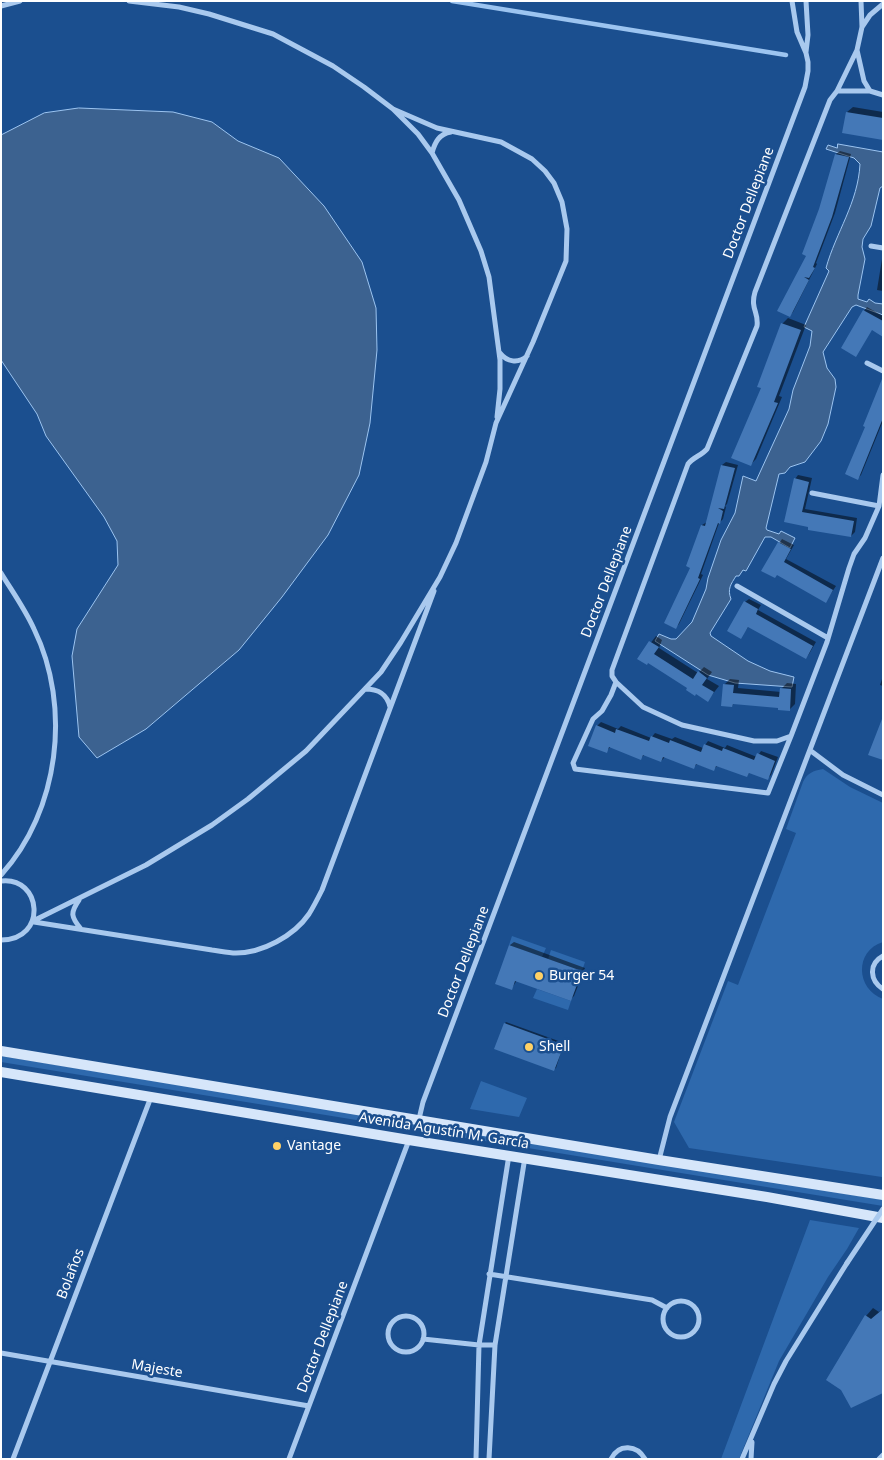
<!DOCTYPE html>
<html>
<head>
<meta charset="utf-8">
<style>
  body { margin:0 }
  #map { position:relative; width:884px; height:1460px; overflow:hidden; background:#1b4f8f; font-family:"Noto Sans",sans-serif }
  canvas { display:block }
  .frame { position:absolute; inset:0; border:2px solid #fff; pointer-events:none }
</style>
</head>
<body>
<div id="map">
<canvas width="884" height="1460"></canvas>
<div class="frame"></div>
</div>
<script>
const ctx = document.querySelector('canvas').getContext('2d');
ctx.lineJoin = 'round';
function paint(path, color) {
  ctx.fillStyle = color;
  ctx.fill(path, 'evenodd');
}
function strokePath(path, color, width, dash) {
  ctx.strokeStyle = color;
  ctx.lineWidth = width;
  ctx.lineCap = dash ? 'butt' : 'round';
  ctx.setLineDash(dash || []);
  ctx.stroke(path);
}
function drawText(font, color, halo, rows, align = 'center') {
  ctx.font = font + ' "Noto Sans",sans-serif';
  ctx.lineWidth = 5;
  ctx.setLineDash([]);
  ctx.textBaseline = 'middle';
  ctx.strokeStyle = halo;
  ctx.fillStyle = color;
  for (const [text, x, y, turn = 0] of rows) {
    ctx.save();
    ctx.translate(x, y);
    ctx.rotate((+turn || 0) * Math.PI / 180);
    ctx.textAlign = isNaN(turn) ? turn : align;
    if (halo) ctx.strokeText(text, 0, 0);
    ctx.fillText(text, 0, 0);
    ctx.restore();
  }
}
const green = new Path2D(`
  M823,769L850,787L883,803V942C854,951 856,989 883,999L882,1177L689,1148L674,1122L728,981L738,985L796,833L786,829L803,782C807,773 813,771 823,769Z
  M512,936L546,948L542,957L509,945Z
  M551,950L585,962L582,971L548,959Z
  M537,989L571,1001L568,1010L533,998Z
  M1,1056L883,1200V1206L1,1062Z
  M481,1081L527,1098L519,1117L470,1109Z
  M810,1220L859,1228L847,1249L828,1277L779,1361L739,1459H721Z`);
const water = new Path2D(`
  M79,108L173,112L212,122L238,141L279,158L324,206L362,262L376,308L377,350L370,423L359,475L328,535L282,597L239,650L146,729L97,758L79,737L72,656L77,629L118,565L117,541L104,517L46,436L37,414L1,360V135L44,113Z
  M838,144L883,152V186L880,188L871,226L863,239L862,247L865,259L858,295V299L867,302L869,299L875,303L883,304V315L856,305L852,307L823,352L827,368L835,379L836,387L828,424L821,441L805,462L790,467L785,473L779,474L766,528L767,530L779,534L781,531L795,538L790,548L771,537H765L746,571L743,570L739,576H736C731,584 727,589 731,599L710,633L711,636L748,661L770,671L794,677L792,687L735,683L708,675L655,641L659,634L671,639H676L692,622L706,589L708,578L721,540L735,513L743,476L756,481L789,409L793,390L810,346L812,331L804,327L829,271L826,268C836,232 858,203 860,164L854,158L826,149L828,145L837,148Z`);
const shadow = new Path2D(`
  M853,107L883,112V139L847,112Z
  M840,151L851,154L835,213L816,263L817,264L793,312L789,316L836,154Z
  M882,259H883V291L877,290Z
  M867,307L883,316V335L872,329L856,355L864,311Z
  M788,318L806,325L779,396L782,397L756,459L750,465L762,388L782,324Z
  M883,383V421L861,475L858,478L866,426Z
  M726,462L738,465L727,504L725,506L726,507L723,519L719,523L701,574L703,575L679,624L676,627L692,567L688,565L702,525L707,522L722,465Z
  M798,475L812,478L805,509L857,518L855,532L851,536L786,521L795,479Z
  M782,539L794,545L786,559L836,586L826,601L777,574L763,570Z
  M749,599L761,605L758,610L816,642L809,654L806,658L749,626L741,637L745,602Z
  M656,636L662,640L659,648L698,673L704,667L712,672L707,679L719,686L708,700L649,662L639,658Z
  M883,676V686L880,685Z
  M730,679L739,680L738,688L781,692V689L787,683L796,684L795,704L789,710L780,707L734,703L732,706L724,685Z
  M601,722L618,729L621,726L651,738L655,733L672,739L675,737L703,748L708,741L725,748L727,745L757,757L761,751L778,757L771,775L767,779L750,772L747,776L717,766L713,770L697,764L694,767L665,757L661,761L645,754L641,758L611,746L606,752L597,726Z
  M514,942L585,968L574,996L570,1000L517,980L512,988L496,983L510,945Z
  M506,1022L564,1043L556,1068L554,1069L505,1023Z
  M873,1308L879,1312L883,1309V1391L866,1316Z`);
const stream = new Path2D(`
  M452,1L786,55`);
const building = new Path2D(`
  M846,112L883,118V140L842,133Z
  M835,154L849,157L832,217L813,267L815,268L809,278L804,277L809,280L790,317L777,311L806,256L802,254L819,209Z
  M863,310L883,321V337L872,330L856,357L841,348Z
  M781,323L801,330L774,402L778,403L751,466L731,458L761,388L757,387Z
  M882,379L883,418L858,480L845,474L865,427L863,426Z
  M721,465L735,468L724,509L718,508L723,511L720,524L718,523L698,578L700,579L676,629L664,623L690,568L686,566L701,525L705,526Z
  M794,478L809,482L802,512L854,521L851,537L808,530V527L784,522Z
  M778,542L791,549L784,562L833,590L826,603L777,575L775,578L761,571Z
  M744,601L758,609L756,614L813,646L806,659L748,627L741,639L727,631Z
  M649,641L659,647L654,654L693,679L698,671L707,678L702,685L714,692L708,702L696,694L695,696L686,690L687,688L648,663L647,665L637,659Z
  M723,684L734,685L733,693L779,697L780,688L791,689L790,711L778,710V708L733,704L732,707L721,706Z
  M882,719H883V760L868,755Z
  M596,725L615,733L616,729L649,741L651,736L669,743L670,740L701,752L704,744L722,751L723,748L754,760L757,753L775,761L768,780L749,773L747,777L716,766L714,771L696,764L694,769L663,757L661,762L643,755L641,760L609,747L607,753L588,746Z
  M509,945L582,971L571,1001L515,981L512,990L495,984Z
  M504,1023L564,1045L554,1071L494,1049Z
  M883,1309V1393L851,1408L841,1390L826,1380L865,1315L871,1319Z`);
const minor = new Path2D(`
  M129,1L179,7L209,14L273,34L333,66L364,87L393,109L418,134L432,153L459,200L481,251L489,277L500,360V389L497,417
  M806,1L808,35L806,52
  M861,1L862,27L857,50L864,81L870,91L883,95
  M1,6L20,1
  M862,27L870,15L883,4
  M837,91L857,50
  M870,91H837L830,100L755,292C750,309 759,312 757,326L707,449C701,456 693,457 688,464L612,670V676L616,682L643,707L682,725L754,741H777L791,736L827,642L849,568L854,554L865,538L879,506L883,475
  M432,153C435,142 439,134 451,132
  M871,246L883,248
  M500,353C507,362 518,364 527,356
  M867,363L883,371
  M812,493L879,506
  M1,573C12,591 25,609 34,629C72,707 59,811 1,875
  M737,586L828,638
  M616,682L611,695L602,711L593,719L573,763L575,769L768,793L791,736
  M365,689C379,689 387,694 390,707
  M811,751L843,775L883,795
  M1,881C42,876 48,940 1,940
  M79,900C70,913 71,917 81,929
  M33,921L146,865L212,825L248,799L306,751L381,672L401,642L440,577L456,543L486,462L496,423L533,342L566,261L567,229L562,202L554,183L545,171L532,159L501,142L437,128L393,109
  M34,922L212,950C220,951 228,953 236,953C262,953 294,936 309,914C314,906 318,898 322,890L434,591
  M883,956C868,964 870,981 883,989
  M419,1119L423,1102L805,87L808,71V62L806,53L797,32L792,1
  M659,1160L670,1117L883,558
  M489,1274L652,1300L667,1308
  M663 1319a18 18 0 1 1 36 0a18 18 0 1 1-36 0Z
  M388 1334a18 18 0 1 1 36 0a18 18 0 1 1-36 0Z
  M423,1339L479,1345H495
  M1,1353L309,1406
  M13,1459L151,1097
  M289,1459L409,1140
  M476,1459L479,1345L509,1155
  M489,1459L495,1345L525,1157
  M611,1459C619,1443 637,1445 645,1459
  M742,1459L774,1384L786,1361L847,1263
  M751,1459L752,1442
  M879,1459L883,1455`);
const secondary = new Path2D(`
  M1,1051L659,1160L883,1195
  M1,1072L409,1140L767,1197L883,1218`);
const minorBridge = new Path2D(`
  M847,1263L883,1209`);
const markers = [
  [539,976,5,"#ffd166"],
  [529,1047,5,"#ffd166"],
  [277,1146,5,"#ffd166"]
];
const streetNames = [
  ["Doctor Dellepiane",749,203,-69],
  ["Doctor Dellepiane",607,582,-69],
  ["Doctor Dellepiane",464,962,-69],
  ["Avenida Agustín M. García",444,1131,9],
  ["Bolaños",71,1274,-69],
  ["Doctor Dellepiane",323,1337,-69],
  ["Majeste",157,1369,10]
];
const poiNames = [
  ["Burger 54",549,976],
  ["Shell",539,1047],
  ["Vantage",287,1146]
];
paint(green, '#2e69ad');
paint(water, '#3c6290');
strokePath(water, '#9cc4f0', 1);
paint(shadow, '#0007');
strokePath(stream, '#9cc4f0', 4.5);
paint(building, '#4478b7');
strokePath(minor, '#a9c9ee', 5);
strokePath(secondary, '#d6e6fa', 10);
strokePath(minorBridge, '#a9c9ee', 5);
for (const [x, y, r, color] of markers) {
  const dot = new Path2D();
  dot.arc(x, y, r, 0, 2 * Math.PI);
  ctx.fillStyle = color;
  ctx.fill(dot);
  strokePath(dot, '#1b4f8f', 2);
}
drawText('14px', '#fff', '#1b4f8f', streetNames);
drawText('14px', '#fff', '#1b4f8f', poiNames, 'left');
</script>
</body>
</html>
